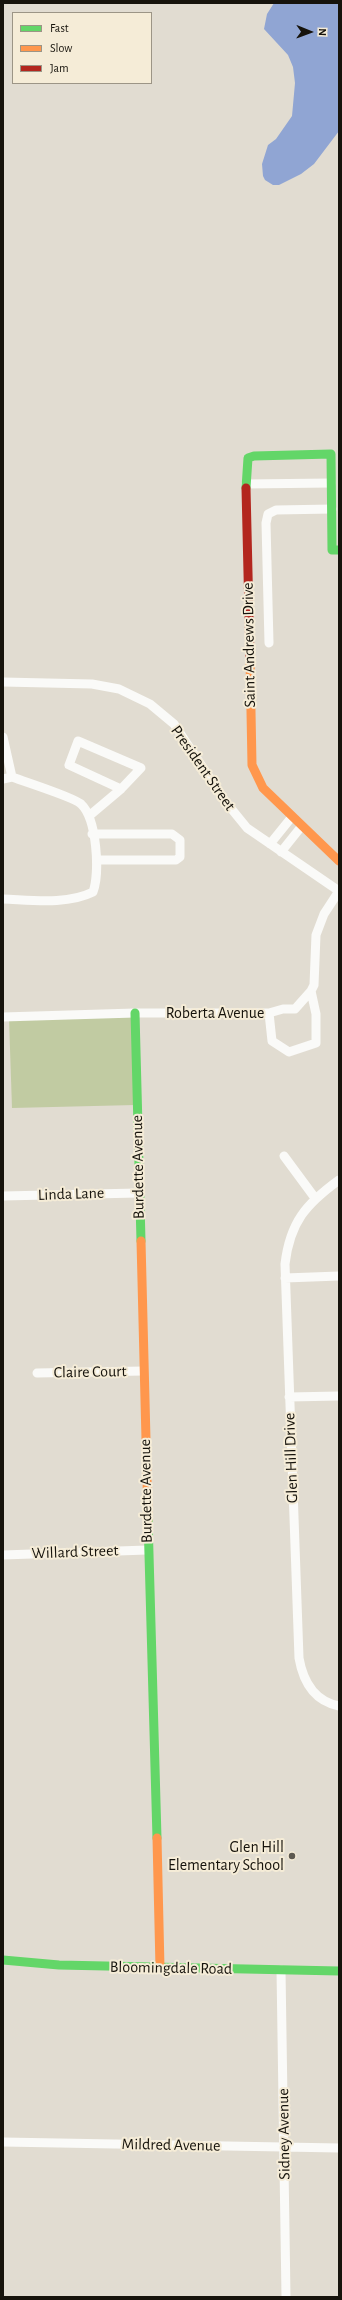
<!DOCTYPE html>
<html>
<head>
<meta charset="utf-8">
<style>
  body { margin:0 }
  #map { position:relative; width:342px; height:2300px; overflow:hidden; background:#e1dcd1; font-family:"Alegreya Sans",sans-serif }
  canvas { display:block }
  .frame { position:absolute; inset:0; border:4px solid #16130c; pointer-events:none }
  .legend { position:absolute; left:12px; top:12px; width:140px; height:72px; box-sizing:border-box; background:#f5ecd7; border:1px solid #9c9586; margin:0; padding:5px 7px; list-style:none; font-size:12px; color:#16130c }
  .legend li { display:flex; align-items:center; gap:8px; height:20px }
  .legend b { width:20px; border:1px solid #9c9586 }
  .north { position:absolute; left:290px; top:12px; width:40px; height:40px; -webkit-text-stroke:3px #f5ecd7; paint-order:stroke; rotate:91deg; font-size:11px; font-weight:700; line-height:16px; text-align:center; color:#16130c }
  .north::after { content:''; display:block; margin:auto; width:14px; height:18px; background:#16130c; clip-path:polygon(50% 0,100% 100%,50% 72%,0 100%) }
</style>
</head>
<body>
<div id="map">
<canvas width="342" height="2300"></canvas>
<div class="frame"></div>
<ul class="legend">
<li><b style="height:5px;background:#63d668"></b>Fast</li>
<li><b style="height:5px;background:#ff974d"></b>Slow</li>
<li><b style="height:5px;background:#b3261e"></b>Jam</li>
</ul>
<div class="north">N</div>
</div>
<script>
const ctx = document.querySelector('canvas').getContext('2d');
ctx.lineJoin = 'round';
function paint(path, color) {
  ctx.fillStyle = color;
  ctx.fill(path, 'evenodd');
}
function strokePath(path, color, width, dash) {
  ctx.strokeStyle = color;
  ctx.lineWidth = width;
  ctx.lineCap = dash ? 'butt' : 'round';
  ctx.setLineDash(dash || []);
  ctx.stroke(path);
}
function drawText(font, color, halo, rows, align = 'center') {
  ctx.font = font + ' "Alegreya Sans",sans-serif';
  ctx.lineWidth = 4;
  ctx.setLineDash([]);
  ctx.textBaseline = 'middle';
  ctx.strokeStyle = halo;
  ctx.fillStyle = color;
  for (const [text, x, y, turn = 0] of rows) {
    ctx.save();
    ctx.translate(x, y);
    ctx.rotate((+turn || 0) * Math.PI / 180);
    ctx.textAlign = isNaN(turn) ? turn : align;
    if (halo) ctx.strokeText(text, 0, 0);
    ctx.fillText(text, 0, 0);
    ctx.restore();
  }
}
const green = new Path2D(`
  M133,1016L135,1105L12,1108L9,1019Z`);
const water = new Path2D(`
  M274,3H339V131L314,164L301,174L279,185H273L265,180L263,176L262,164L268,145L276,139L292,116L295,83L293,67L288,55L264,29L267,14Z`);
const street = new Path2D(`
  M246,484L331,483
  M269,643L266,523L268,514L276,510L332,509
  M3,682L92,684L119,689L150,704L174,724L225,801L247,828L339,891
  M3,737L12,777
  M3,779L12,777C23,781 76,798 81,804C97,819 100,873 93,892C67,905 31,900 3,899
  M89,816L121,789L141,768L78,741L69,765L121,789
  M92,834H172L180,840V857L176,860H98
  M270,844L291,818
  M281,852L301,827
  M269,1013L272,1041L289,1052L316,1043V1014L311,991
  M3,1017L135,1013H269L283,1009H295L311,991L314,985L316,935L324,914L339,891
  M284,1156L315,1198
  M339,1180C306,1204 290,1222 285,1264L299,1658C303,1681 314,1701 339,1706
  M3,1196L138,1193
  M285,1278L339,1276
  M37,1373L143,1371
  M289,1397L339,1396
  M3,1555L147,1550
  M281,1970L286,2297
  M3,2142L339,2148`);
const fast = new Path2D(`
  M246,488L248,458L254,456L331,454L332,550H339
  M135,1013L141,1241
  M148,1519L157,1838
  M3,1960L59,1965L339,1971`);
const slow = new Path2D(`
  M250,658L252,765L263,788L339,861
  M141,1241L148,1519
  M157,1838L160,1968`);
const jam = new Path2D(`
  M246,488L250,658`);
const markers = [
  [292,1856,4,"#5d5951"]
];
const streetNames = [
  ["Saint Andrews Drive",249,645,-91],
  ["President Street",203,768,55],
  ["Roberta Avenue",215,1013],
  ["Burdette Avenue",138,1167,-91],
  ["Linda Lane",71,1194,-2],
  ["Claire Court",90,1372,-1],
  ["Glen Hill Drive",291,1458,-92],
  ["Burdette Avenue",146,1491,-91],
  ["Willard Street",75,1552,-2],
  ["Bloomingdale Road",171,1968,1],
  ["Sidney Avenue",284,2134,-91],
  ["Mildred Avenue",171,2145,1]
];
const poiNames = [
  ["Glen Hill",284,1847],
  ["Elementary School",284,1865]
];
paint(green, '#c1cba2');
paint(water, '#90a5d3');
strokePath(street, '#fafaf8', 9);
strokePath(fast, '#63d668', 9);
strokePath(slow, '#ff974d', 9);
strokePath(jam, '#b3261e', 9);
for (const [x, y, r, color] of markers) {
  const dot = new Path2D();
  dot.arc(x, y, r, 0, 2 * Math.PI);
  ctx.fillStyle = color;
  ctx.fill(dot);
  strokePath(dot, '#f5ecd7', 1.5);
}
drawText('16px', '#16130c', '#f5ecd7', streetNames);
drawText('16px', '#16130c', '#f5ecd7', poiNames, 'right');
</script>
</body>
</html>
